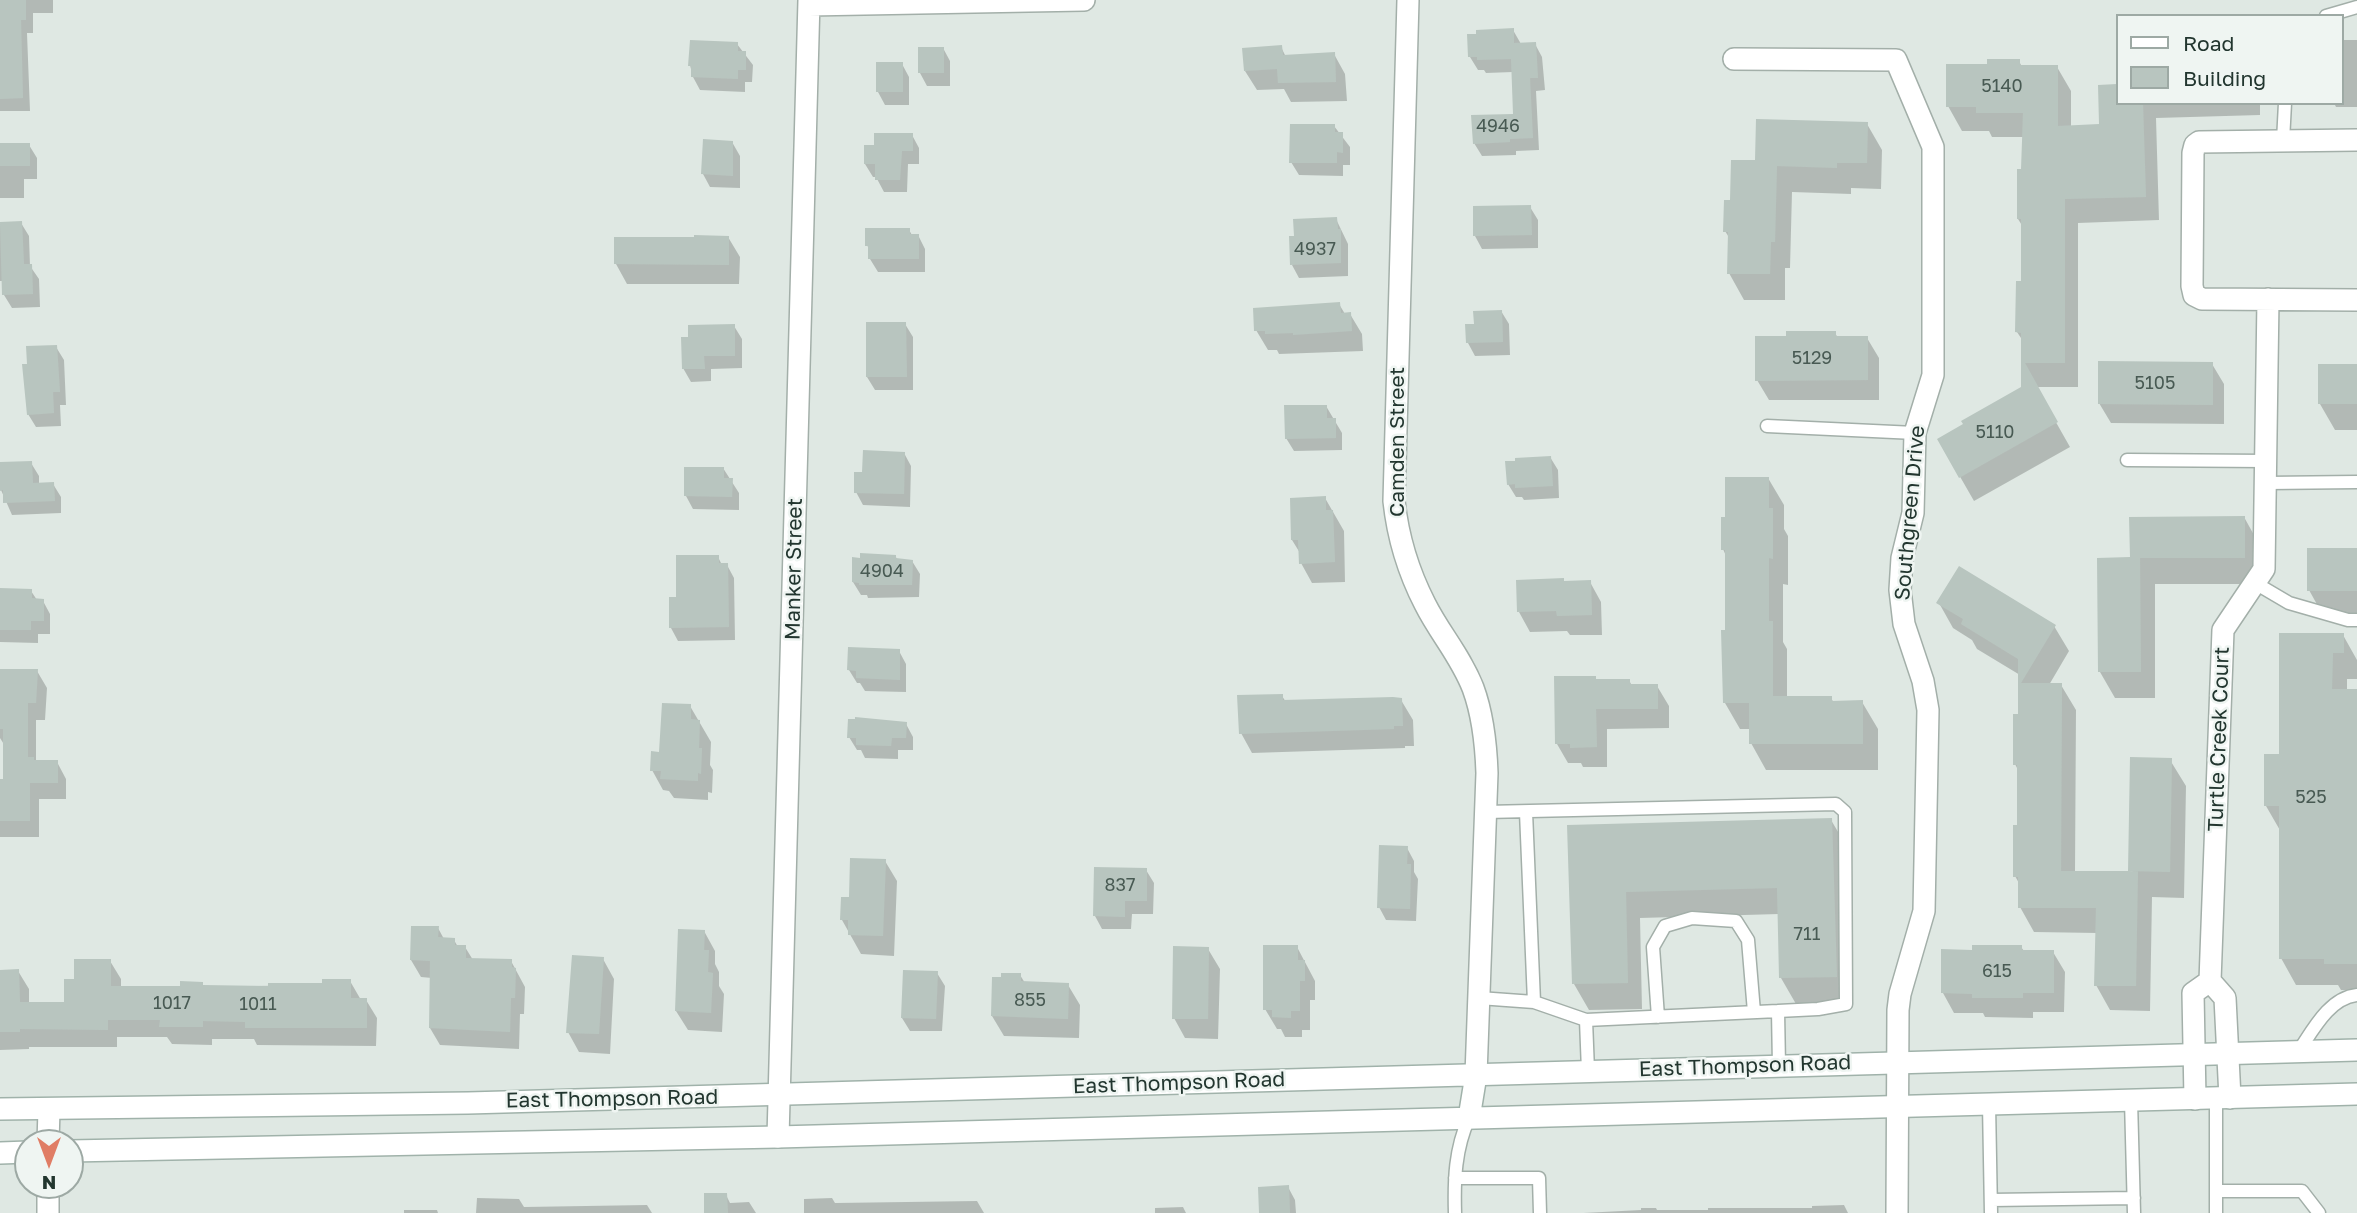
<!DOCTYPE html>
<html>
<head>
<meta charset="utf-8">
<style>
  body { margin:0 }
  #map { position:relative; width:2357px; height:1213px; overflow:hidden; background:#dfe8e3; font-family:"Golos Text",sans-serif }
  canvas { display:block }
  .legend { position:absolute; left:2116px; top:14px; width:228px; height:91px; box-sizing:border-box; background:#eff5f2; border:2px solid #9da9a4; margin:0; padding:9px 12px; list-style:none; font-size:21px; color:#22362f }
  .legend li { display:flex; align-items:center; gap:14px; height:35px }
  .legend b { width:35px; border:2px solid #9da9a4 }
  .north { position:absolute; left:14px; top:1129px; width:70px; height:70px; box-sizing:border-box; background:#eff5f2; border:2px solid #9da9a4; border-radius:50%; rotate:180deg; font-size:19px; font-weight:700; line-height:28px; text-align:center; color:#22362f }
  .north::after { content:''; display:block; margin:auto; width:24px; height:32px; background:#e07d65; clip-path:polygon(50% 0,100% 100%,50% 72%,0 100%) }
</style>
</head>
<body>
<div id="map">
<canvas width="2357" height="1213"></canvas>
<ul class="legend">
<li><b style="height:9px;background:#fff"></b>Road</li>
<li><b style="height:19px;background:#b8c5bf"></b>Building</li>
</ul>
<div class="north">N</div>
</div>
<script>
const ctx = document.querySelector('canvas').getContext('2d');
ctx.lineJoin = 'round';
function paint(path, color) {
  ctx.fillStyle = color;
  ctx.fill(path, 'evenodd');
}
function strokePath(path, color, width, dash) {
  ctx.strokeStyle = color;
  ctx.lineWidth = width;
  ctx.lineCap = dash ? 'butt' : 'round';
  ctx.setLineDash(dash || []);
  ctx.stroke(path);
}
function drawText(font, color, halo, rows, align = 'center') {
  ctx.font = font + ' "Golos Text",sans-serif';
  ctx.lineWidth = 5;
  ctx.setLineDash([]);
  ctx.textBaseline = 'middle';
  ctx.strokeStyle = halo;
  ctx.fillStyle = color;
  for (const [text, x, y, turn = 0] of rows) {
    ctx.save();
    ctx.translate(x, y);
    ctx.rotate((+turn || 0) * Math.PI / 180);
    ctx.textAlign = isNaN(turn) ? turn : align;
    if (halo) ctx.strokeText(text, 0, 0);
    ctx.fillText(text, 0, 0);
    ctx.restore();
  }
}
const shadow = new Path2D(`
  M0,0H53V13H33V33H27L30,111H0Z
  M1513,30L1521,44H1535L1542,57L1545,90L1536,91L1539,150L1516,151V155L1482,156L1474,143L1515,115L1513,72L1486,73L1484,70H1478L1470,57Z
  M2341,40H2357V107H2336L2334,103H2341Z
  M737,44L753,65L752,82H745V92L700,90L693,77L690,65Z
  M1281,47L1286,57L1334,54L1345,74L1347,101L1291,102L1284,89L1257,90L1245,71Z
  M943,48L950,61V86H927L920,73Z
  M2019,61L2022,67H2057L2071,91V127L2101,125L2100,86H2117V103H2260V115L2156,118L2159,220L2078,223V387H2036L2070,447L1974,501L1939,440L2023,388V341L2017,332L2023,283V227L2018,219L2024,137H1992L1989,131H1962L1948,106L1988,66Z
  M902,64L909,77V105H885L878,92Z
  M1867,124L1882,150L1881,189L1851,188V194L1792,192L1790,268H1785V300H1744L1729,273L1730,239L1725,231L1731,202L1756,162Z
  M1334,126L1350,147V165H1343V176L1299,175L1291,162Z
  M912,135L919,148V164H908L907,192H884L876,177H873L865,164L876,147Z
  M732,142L740,156V188L710,187L703,174Z
  M0,144L29,145L37,158V179H24V198H0Z
  M1530,207L1538,220V248L1482,249L1475,236Z
  M1336,219L1348,244V276L1299,278L1292,265Z
  M21,223L29,236L30,266L39,279L40,307L12,308L4,295V281H0V224Z
  M909,230L912,235H918L925,249V272H878L870,259V251L867,245Z
  M728,237L740,257L739,284H627L616,264Z
  M1339,304L1345,314H1350L1362,334L1363,351L1279,354L1277,350H1268L1256,330Z
  M1501,311L1509,324L1510,355L1475,356L1468,343L1475,326Z
  M905,324L913,337V390H875L867,377Z
  M734,326L742,339V368L711,369V381L691,382L683,368Z
  M1835,333L1838,338H1867L1879,358V400H1769L1757,380Z
  M56,347L64,360L66,405H60L61,426L36,427L28,414L29,365Z
  M2212,364L2224,384V424L2111,423L2099,403Z
  M2357,366V430H2335L2320,404Z
  M1326,406L1342,433V450L1294,451L1286,438Z
  M904,453L911,466L910,507L863,505L856,492Z
  M1550,457L1558,470L1559,498L1524,500L1522,497H1516L1508,484Z
  M31,463L39,476V484H53L61,497V513L12,515L1,490Z
  M723,468L739,493V510L693,509L686,496Z
  M1768,478L1784,505V529L1788,536V585L1783,584V642L1787,649V698H1831L1834,703L1862,702L1878,729V770H1766L1751,743V729H1740L1725,703L1726,556L1723,549L1727,519Z
  M1325,498L1344,531L1345,582L1312,583L1301,563L1300,553L1292,540Z
  M2244,517L2259,544V584H2155V698H2115L2100,672L2131,559Z
  M2357,550V617H2324L2309,590Z
  M895,556L898,560L912,561L920,574L919,597L868,598L867,595H861L853,582Z
  M718,557L722,565H727L734,578L735,640L678,641L671,628L670,599L678,598Z
  M1590,582L1601,602L1602,635H1570L1567,631L1530,632L1519,612L1565,583Z
  M0,590L31,591L37,600L43,601L50,614V634H38V643L0,642Z
  M1939,603L2054,626L2069,651L2049,685H2061L2076,710L2075,872L2132,873L2170,760L2186,786L2184,898L2152,897L2150,1011L2110,1010L2096,985L2097,933L2034,932L2020,907V885L2015,876L2019,827V772L2015,764L2020,716V675L1977,649L1972,640L1953,628Z
  M2281,635H2343L2357,660V679H2347V691H2357V990H2341L2338,985H2296L2281,958V832L2266,806V775L2281,756Z
  M899,651L906,664V692L865,691L860,683H857L849,670Z
  M0,671H37L47,688L45,720H36V762H57L66,779V799H39V837H0V780L5,781V746L0,738Z
  M1629,680L1632,686H1657L1669,706V728L1607,729V767H1583L1581,763H1568L1557,744L1597,681Z
  M1282,696L1286,702L1401,700L1413,720L1414,746H1405V748L1252,753L1241,733Z
  M690,706L711,742L710,765L713,770L712,793L708,792V800L674,798L669,791L663,790L652,770Z
  M906,724L913,737V750H898V759L865,758L861,750H857L849,737Z
  M1831,820L1847,847L1851,1003L1796,1004L1781,978L1779,914L1640,918L1642,1009L1589,1010L1574,984L1569,827Z
  M1407,848L1414,861V872L1418,879L1416,921L1386,920L1379,907Z
  M885,861L897,881L894,956L861,954L842,920L851,899Z
  M1146,870L1154,883L1153,914H1132L1131,929H1102L1095,916Z
  M438,928L444,939L454,940L458,947H465L473,960L511,961L525,987L524,1014H520L519,1049L440,1045L430,1028L432,978L421,977L411,960Z
  M704,931L715,951V964L719,972V986L724,994L722,1032L688,1030L676,1011Z
  M1297,947L1315,981V1000H1310V1030H1302V1037H1285L1281,1029H1277L1265,1009Z
  M2021,947L2024,951L2053,952L2065,972L2064,1012H2033V1018L1985,1017L1983,1013H1954L1943,993Z
  M1208,949L1220,969L1218,1039L1185,1038L1174,1018Z
  M603,959L614,979L610,1054L579,1052L568,1032Z
  M110,961L121,979V988L324,985L350,981L361,1000H366L377,1018L376,1046L257,1045L254,1039H212V1045L172,1044L167,1037H117V1047H29V1049L0,1050V971H18L29,989V1003H66L76,981Z
  M937,973L945,986L942,1031H910L902,1018Z
  M1020,975L1025,983L1068,985L1080,1005L1079,1038L1004,1036L992,1016Z
  M1288,1187L1295,1200L1296,1213H1261Z
  M726,1195L730,1203L749,1202L756,1213H706Z
  M477,1198L519,1199L524,1207L647,1205L652,1213H476Z
  M832,1198L835,1203L977,1201L984,1213H804V1199Z
  M1844,1205L1848,1213H1583L1641,1210V1208H1656L1657,1210H1708V1208H1812V1206Z
  M1183,1207L1186,1213H1155V1208Z
  M404,1210H437L438,1213H404Z`);
const building = new Path2D(`
  M0,0H26V20H21L23,98L0,99Z
  M1514,28V43L1536,42L1538,78H1530L1533,138L1510,139V142L1473,144L1471,115L1513,114L1511,59L1477,60V57H1468L1467,34H1476V30Z
  M690,40L738,42V51H746V70H738V79L691,77V66H688Z
  M1282,45L1283,55L1335,52L1336,82L1278,83L1277,69L1244,71L1242,48Z
  M918,47H944V73H918Z
  M1987,59H2020V65H2058V126L2099,124L2098,85L2117,84V103H2143L2146,197L2065,199V363H2025L2058,422L1959,478L1937,439L1963,424L1961,421L2021,387V333L2015,332L2016,281H2021V219H2017V169H2021L2023,113H1976V107H1946V64H1987Z
  M876,62H903V92H876Z
  M1756,119L1868,122L1867,163H1837V168L1777,166L1775,242H1771L1770,274H1727L1728,232H1723L1724,200H1730L1731,160H1755Z
  M1290,124H1335V132H1343V153L1337,152V163H1289Z
  M874,133H913V151H902L900,180H875V164H864V145H874Z
  M703,139L733,141V176L701,174Z
  M0,143H30V166H0Z
  M1531,205L1532,235L1473,236V206Z
  M1337,217L1338,229H1341V263L1290,265L1289,236H1294L1293,219Z
  M22,221L24,264H32L33,294L2,295L0,222Z
  M865,228H910V234H919V259H868V246H865Z
  M694,235L729,236V265L614,264V237H694Z
  M1340,302L1341,313L1351,312L1352,331L1293,335V333L1265,334V331H1254L1253,308Z
  M1502,310L1503,342L1466,343L1465,324H1474L1473,311Z
  M866,322H906L907,377H866Z
  M735,324V356H704L705,369H682L681,337H688V325Z
  M1786,331H1836V336H1868V380L1755,381V336H1786Z
  M57,345L60,392H53L54,413L27,415L22,364H27L26,346Z
  M2098,361L2213,362V405L2098,404Z
  M2318,364H2357V404H2318Z
  M1284,405H1327V418H1336V438L1285,439Z
  M863,450L905,452L904,494L854,493V472H862Z
  M1551,456L1553,486L1515,488V484L1507,485L1505,461H1515V458Z
  M32,461L33,483L54,482L55,501L3,503V490L0,491V462Z
  M684,467H724V478H733L732,497L684,496Z
  M1725,477H1769V508H1773V559L1769,558V621H1773V696H1832V701L1863,700V744H1749V703H1723L1721,630H1725V550H1721V517H1725Z
  M1326,496V510H1333L1335,562L1299,564L1298,540H1291L1290,498Z
  M2245,516V558H2140L2141,672H2098L2097,558L2130,557L2129,517Z
  M2307,548H2357V591H2307Z
  M860,553L896,555V558L913,560L912,585H859V583L852,582V557L860,558Z
  M676,555H719V563H728L729,627L669,628V597H676Z
  M1959,566L2056,625L2021,683H2062L2061,871H2138L2136,986H2094L2096,908H2018V877H2013V825H2017V765H2013V714H2018V659L1961,624L1963,619L1936,603Z
  M1564,578V581L1591,580L1592,615L1557,616L1556,611L1517,612L1516,580Z
  M0,588L32,589V598L44,599V621H31V630H0Z
  M2279,633H2344V653H2333L2332,689H2357V964H2324V959H2279V806H2264V754H2279Z
  M848,647L900,649V680L856,678V671L847,670Z
  M0,669H38L36,703H28V757H34V760H58V783H30V821H0V779H3V729H0Z
  M1554,676H1596V679H1630V684H1658V709H1596L1597,747L1570,748V744H1555Z
  M1283,694V700L1393,697L1402,698L1403,726H1394V729L1239,734L1237,695Z
  M662,703L691,704V719L700,720L699,748H702L701,774L698,773V781L660,779L661,771H650L651,751L659,752Z
  M855,717L907,722L906,738H892L891,746L856,745V738H847L848,719H855Z
  M2130,757L2172,758L2170,872L2128,871Z
  M1832,818L1837,977L1779,978L1777,888L1626,892L1628,983L1572,984L1567,825Z
  M1379,845L1408,846L1407,864H1411L1410,909L1377,908Z
  M850,858L886,859L883,936L848,935V920H840L841,897H849Z
  M1094,867L1147,868V901H1125V917L1093,916Z
  M411,926H439L438,937L455,938V945H466V958L512,959V967L516,968L515,998H511L510,1032L429,1028L430,961L410,960Z
  M678,929L705,930L704,950H709L708,972L713,973L711,1013L675,1011Z
  M1263,945H1298V960H1305V981H1300V1011H1291V1018L1272,1017V1010H1263Z
  M1972,945H2022V950H2054V993H2023V998H1972V994L1941,993V949L1972,950Z
  M1173,946L1209,947L1208,1019H1172Z
  M572,955L604,957L599,1034L566,1033Z
  M74,959H111V986H180V981L203,982V985L268,986V983H322V979H351V998H367V1028H245V1022L203,1021V1027H159L160,1020H108V1030L20,1029V1032H0V970L19,969L20,1002H64V979H74Z
  M903,970L938,971L936,1019L901,1018Z
  M1001,973H1021V981L1069,983L1068,1019L991,1016L992,977H1001Z
  M1289,1185L1290,1213H1259L1258,1187Z
  M704,1193H727L728,1213H704Z`);
const lane = new Path2D(`
  M2326,16L2357,7
  M2283,141L2285,103
  M1767,426L1915,433
  M2127,460L2267,461
  M2267,483L2357,482
  M2255,583L2289,603L2348,620H2357
  M1486,812L1836,804L1845,812L1846,1004L1818,1009L1778,1011L1779,1066
  M1526,812L1534,1002
  M1479,998L1534,1002L1586,1020
  M1658,1017L1653,947L1665,926L1692,918L1736,921L1748,940L1754,1012
  M2298,1052C2313,1030 2329,998 2357,995
  M1588,1071L1586,1020L1778,1011
  M2131,1100L2134,1213
  M1989,1104L1991,1213
  M1455,1178H1539L1540,1213
  M2216,1191H2302L2319,1213
  M1991,1200L2134,1198
  M1455,1213C1454,1180 1455,1149 1469,1118
  M2216,1213V1098`);
const street = new Path2D(`
  M1408,0L1394,501C1398,538 1408,571 1425,604C1440,634 1460,655 1473,688C1483,715 1486,744 1487,773L1476,1075
  M809,5L1084,0
  M1734,59L1896,60L1933,147V375L1915,433L1913,513L1902,558L1900,590L1904,624L1923,681L1928,710L1924,911L1900,994L1898,1010L1897,1213
  M2357,140L2199,142L2195,145L2193,153L2192,286L2194,295L2202,299L2357,300
  M2230,1098L2225,998L2210,981L2223,630L2264,569L2268,299
  M2195,1099L2193,993L2210,981
  M778,1137L809,0
  M48,1143L49,1109
  M48,1213V1185`);
const secondary = new Path2D(`
  M0,1109L468,1103L2357,1050
  M1469,1118L1476,1075
  M70,1151L778,1137L2357,1094
  M0,1153L28,1152`);
const numberNames = [
  ["5140",2002,86],
  ["4946",1498,126],
  ["4937",1315,249],
  ["5129",1812,358],
  ["5105",2155,383],
  ["5110",1995,432],
  ["4904",882,571],
  ["525",2311,797],
  ["837",1120,885],
  ["711",1807,934],
  ["615",1997,971],
  ["855",1030,1000],
  ["1017",172,1003],
  ["1011",258,1004]
];
const streetNames = [
  ["Camden Street",1397,442,-90],
  ["Southgreen Drive",1910,513,-85],
  ["Manker Street",794,569,-89],
  ["Turtle Creek Court",2219,739,-88],
  ["East Thompson Road",1745,1066,-2],
  ["East Thompson Road",1179,1083,-2],
  ["East Thompson Road",612,1099,-1]
];
paint(shadow, '#0003');
paint(building, '#b8c5bf');
strokePath(lane, '#a3afa9', 15);
strokePath(street, '#a3afa9', 24);
strokePath(secondary, '#a0b2aa', 24);
strokePath(lane, '#fff', 12);
strokePath(street, '#fff', 21);
strokePath(secondary, '#fff', 21);
drawText('18px', '#485a53', null, numberNames);
drawText('21px', '#22362f', '#eff5f2', streetNames);
</script>
</body>
</html>
